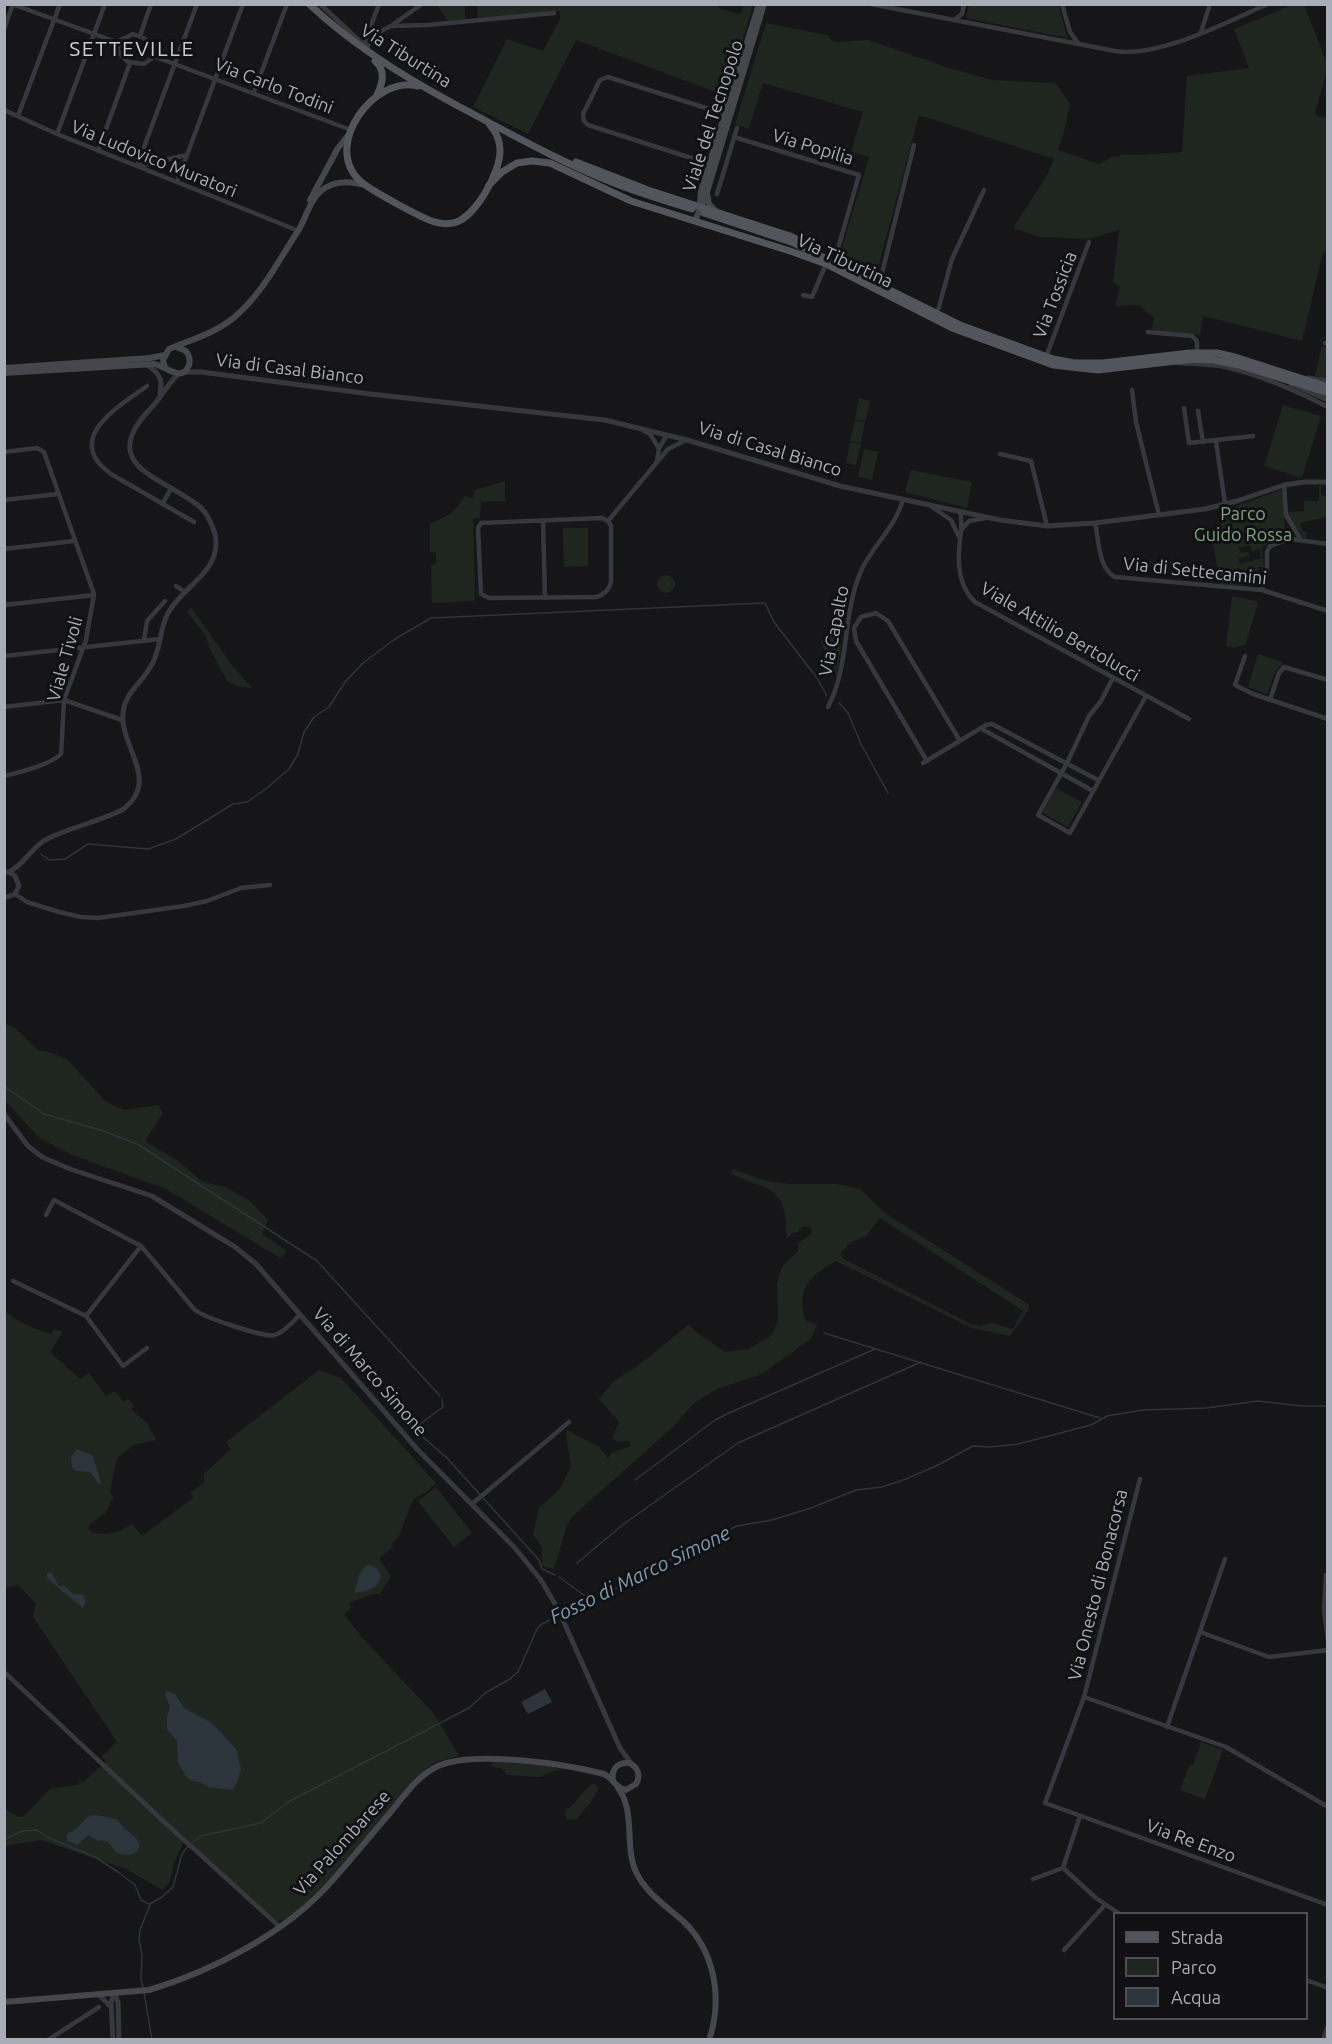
<!DOCTYPE html>
<html>
<head>
<meta charset="utf-8">
<style>
  body { margin:0 }
  #map { position:relative; width:1332px; height:2044px; overflow:hidden; background:#161618; font-family:Ubuntu,sans-serif }
  canvas { display:block }
  .frame { position:absolute; inset:0; border:6px solid #a8adb8; pointer-events:none }
  .legend { position:absolute; left:1113px; top:1912px; width:195px; height:108px; box-sizing:border-box; background:#111113; border:2px solid #4d4f55; margin:0; padding:8px 10px; list-style:none; font-size:18px; color:#a8adb8 }
  .legend li { display:flex; align-items:center; gap:12px; height:30px }
  .legend b { width:30px; border:2px solid #4d4f55 }
</style>
</head>
<body>
<div id="map">
<canvas width="1332" height="2044"></canvas>
<div class="frame"></div>
<ul class="legend">
<li><b style="height:8px;background:#53555c"></b>Strada</li>
<li><b style="height:16px;background:#1e261f"></b>Parco</li>
<li><b style="height:16px;background:#2c353c"></b>Acqua</li>
</ul>
</div>
<script>
const ctx = document.querySelector('canvas').getContext('2d');
ctx.lineJoin = 'round';
function paint(path, color) {
  ctx.fillStyle = color;
  ctx.fill(path, 'evenodd');
}
function strokePath(path, color, width, dash) {
  ctx.strokeStyle = color;
  ctx.lineWidth = width;
  ctx.lineCap = dash ? 'butt' : 'round';
  ctx.setLineDash(dash || []);
  ctx.stroke(path);
}
function drawText(font, color, halo, rows, align = 'center') {
  ctx.font = font + ' Ubuntu,sans-serif';
  ctx.lineWidth = 6;
  ctx.setLineDash([]);
  ctx.textBaseline = 'middle';
  ctx.strokeStyle = halo;
  ctx.fillStyle = color;
  for (const [text, x, y, turn = 0] of rows) {
    ctx.save();
    ctx.translate(x, y);
    ctx.rotate((+turn || 0) * Math.PI / 180);
    ctx.textAlign = isNaN(turn) ? turn : align;
    if (halo) ctx.strokeText(text, 0, 0);
    ctx.fillText(text, 0, 0);
    ctx.restore();
  }
}
const green = new Path2D(`
  M716,4L719,8L740,15L744,5H753L726,96L576,40L528,134L473,107L507,39L543,51L560,19V11L478,18L477,5Z
  M437,5H465V19L448,21Z
  M969,5H1058L1068,38L966,18Z
  M1292,5H1304L1327,63V70L1315,113L1317,116L1327,118L1328,253L1323,252L1302,341L1203,316L1200,335L1152,330L1154,318L1139,305L1115,306L1120,286L1113,283L1119,230L1089,239L1040,237L1013,228L1046,177L1054,159L919,115L875,279L839,258L869,157L851,151L863,112L763,83L749,129L735,124L766,23L826,35L834,42L868,40L952,69L993,80L1054,83L1057,85L1070,104L1064,132L1058,150L1099,164L1113,156L1120,157V154L1138,155L1182,152L1187,76L1249,68L1234,29Z
  M1322,346L1327,348V379L1315,376Z
  M859,398L870,401L866,421L855,419Z
  M1283,405L1321,416L1302,478L1264,466Z
  M855,420L865,422L861,443L850,441Z
  M850,442L861,444L856,465L846,463Z
  M864,449L878,452L872,480L858,477Z
  M911,470L972,482L967,508L905,492Z
  M505,481V501L481,502L480,518L473,519L475,601L432,603L431,565L436,564V553L430,552V523C445,518 457,512 464,496L473,498L475,490Z
  M1319,486H1321V495L1327,496V517L1300,523L1303,532L1306,531L1307,538H1304L1290,519L1287,512L1304,511V501H1319Z
  M1280,490L1282,491L1285,529L1280,533L1260,538L1261,543C1269,539 1283,537 1290,530L1294,537H1282L1263,546L1262,552L1264,567H1259L1256,586L1220,584L1213,543L1222,541L1219,509L1230,506L1231,508ZM1250,545L1252,552L1259,548L1262,558L1240,564L1238,559L1249,556L1248,552L1241,553L1239,548Z
  M563,528H588V566L564,567Z
  M657 584a9 9 0 1 1 18 0a9 9 0 1 1-18 0Z
  M1232,596L1256,601L1258,604L1245,645L1238,646L1236,648L1226,646Z
  M191,607L231,664L252,688L237,686L227,681L209,647L206,636L187,612Z
  M844,621L837,676L821,643L823,638Z
  M1258,654L1284,663L1276,670L1267,694L1248,687Z
  M1056,788L1082,802L1068,827L1042,813Z
  M5,1024L15,1028L38,1050L52,1053L68,1060L105,1101L124,1110L158,1105L163,1113L145,1141L178,1161L203,1182L225,1187L250,1201L268,1220L262,1234L287,1251L280,1258L166,1189L72,1155L39,1138L5,1100Z
  M733,1169L766,1181L790,1184H837L860,1189L885,1213L1025,1302L1029,1305V1309L1010,1336L972,1328L836,1261C810,1276 795,1289 806,1321L817,1325L811,1339L760,1375L719,1388L694,1403L673,1427L573,1516L567,1525L554,1569L542,1566V1547L533,1535L539,1508L560,1489L571,1466L566,1435L567,1430L599,1447L608,1458L612,1453L631,1446L629,1441L617,1442L612,1438L619,1422L599,1399L613,1382L643,1362L689,1324L695,1331L725,1352L748,1349L772,1335L778,1320L777,1284L782,1267L798,1251V1243L811,1234L812,1228L803,1226L798,1232L792,1233L787,1239C786,1187 774,1192 731,1174ZM880,1218L1023,1311L1013,1329L992,1323L981,1326L971,1324L842,1258L841,1252L852,1242L866,1236Z
  M4,1311C19,1322 33,1329 51,1334L54,1329L63,1332L50,1352L80,1379L89,1373L106,1396L115,1391L124,1402L128,1399L134,1406L131,1409L147,1423L156,1440L134,1445L117,1458L110,1492L113,1497L106,1512L89,1525L88,1529C100,1539 121,1532 132,1524L142,1536L193,1498L190,1493L204,1482V1474L231,1449L226,1442L319,1370L341,1378L436,1483L425,1493L413,1499L399,1536L391,1544L393,1547L379,1558L391,1576L380,1594H372L349,1603L351,1608L344,1614L361,1636L435,1715L459,1756L435,1762L426,1769C401,1793 304,1922 278,1921L273,1917L185,1840L174,1862L170,1882L162,1890L126,1869L41,1840L5,1846V1809L18,1817L24,1816L50,1789L76,1785L85,1780L106,1762L102,1756L117,1742L33,1617L36,1604L18,1585L5,1588Z
  M436,1487L472,1533L454,1547L418,1501Z
  M1201,1742L1223,1750L1205,1799L1180,1790L1190,1764L1193,1765Z
  M493,1762L552,1766L563,1771L557,1770L539,1777L507,1775L502,1769L491,1766Z
  M594,1783L599,1788L591,1802L577,1819L568,1820L565,1816L566,1810C578,1803 582,1789 594,1783Z`);
const water = new Path2D(`
  M77,1449L93,1456L101,1483L99,1484L90,1472L77,1471L72,1468L71,1457Z
  M369,1565C381,1567 385,1580 374,1587C369,1591 360,1592 354,1593C359,1582 357,1570 369,1565Z
  M51,1572L58,1585L66,1587L73,1594L83,1595L86,1601L83,1608L47,1578V1573Z
  M545,1689L552,1702L528,1714L521,1702Z
  M166,1691L175,1694L184,1708L212,1723L236,1749L241,1769L238,1781L232,1790L209,1787L202,1783L190,1780L185,1775L178,1762L177,1741L167,1729V1717L170,1707L165,1695Z
  M93,1815C100,1816 110,1816 117,1820C121,1823 120,1824 123,1827C129,1833 148,1843 135,1853C131,1856 120,1855 116,1852C109,1845 110,1839 98,1841L89,1835L77,1845L68,1841L66,1835C68,1833 71,1832 74,1830C82,1825 83,1818 93,1815Z`);
const stream = new Path2D(`
  M839,703L848,713L861,744L888,793
  M41,854L49,860L65,859L88,844L148,849L176,839L233,804L247,802L267,788L289,769L298,754L304,732L314,717L329,707L345,682L363,663L395,639L431,618L765,603L774,622L817,678L827,696
  M4,1086L44,1114L104,1131L139,1145L317,1261L440,1396
  M824,1333L1100,1418
  M442,1399L443,1407L416,1427V1431L447,1458L539,1560L542,1569L555,1575
  M635,1480L715,1420L729,1413L875,1349
  M577,1563L625,1523L738,1443L921,1362
  M559,1577L592,1601
  M564,1614L596,1599L711,1538L737,1526L772,1520L811,1508L856,1490L882,1487L906,1479L936,1466L973,1446L990,1447L1018,1444L1091,1425L1107,1416L1143,1410L1206,1408L1258,1401L1302,1406H1328
  M4,1839L23,1831L37,1830L49,1838L95,1857L118,1872L135,1885L141,1900L149,1904
  M150,1904L162,1897L173,1887L182,1854L188,1846L201,1836L261,1823L288,1802L469,1708L485,1693L510,1679L518,1672L537,1629L542,1624L559,1616
  M143,1988L141,1978L142,1955L139,1940L140,1930L150,1905
  M144,1992L152,2040`);
const minor = new Path2D(`
  M12,4L119,43
  M320,4L363,44
  M871,4L1115,51C1160,58 1226,22 1268,4
  M1062,4L1070,32L1078,43
  M954,20L962,14L964,4
  M391,26L428,25L554,13
  M4,29L13,4
  M1201,32L1210,4
  M133,34L144,38L153,48L152,58L144,64L128,62L119,53L118,48L121,40Z
  M140,36L151,4
  M363,47L379,4
  M367,51L369,41L375,34L391,26L422,4
  M153,56L351,130
  M254,92L287,4
  M4,110L57,134L294,229
  M18,116L60,4
  M57,134L105,4
  M734,137L859,175L835,259
  M98,151L130,63
  M710,164L588,125L584,121L583,114L600,80L608,77L725,114
  M137,166L187,155L243,4
  M137,166L197,4
  M177,182L187,155
  M717,194L737,128
  M879,285L914,145
  M803,295L812,297L826,264
  M937,314L952,259L984,190
  M1148,332L1192,336L1197,341V353
  M1325,343L1328,344
  M1046,357L1089,242
  M1178,363C1194,364 1210,364 1225,367C1261,375 1295,390 1328,407
  M147,386C118,407 62,439 111,474L194,522
  M1132,390L1136,422L1159,515
  M1184,408L1189,443L1253,436
  M1198,411L1203,442
  M644,431L650,434L658,447
  M1216,441L1225,504
  M4,452L37,448L44,452L94,594L86,640L64,700L61,754C50,765 20,772 4,776
  M1000,454L1031,461L1047,526
  M657,461L659,448L667,435
  M1284,485L1286,515L1301,540
  M4,500L58,494
  M162,504L171,489
  M932,507L951,520L959,537
  M960,512C963,522 961,530 960,540C957,562 958,586 975,602L1189,719
  M602,518L608,521L611,526V582C609,590 604,595 596,597L489,598L481,594L478,528L481,523Z
  M543,521L545,598
  M608,521L668,449L686,440
  M1095,523C1099,540 1098,568 1115,577L1262,590L1328,611
  M962,529L969,521L986,518
  M4,549L74,541
  M176,586L185,592
  M1262,590L1267,574V552L1270,546L1290,539L1328,544
  M4,605L94,595
  M144,640L147,621L165,601
  M4,656L160,639
  M1245,656L1235,685L1253,694L1328,719
  M1113,678L1101,701L1089,716L1067,763L1038,815L1070,833L1146,696
  M1270,700L1279,673L1284,667L1328,680
  M4,707L64,700L122,720
  M828,707C850,665 842,615 861,571C872,546 896,527 903,499
  M982,729L1093,791
  M927,761L856,641L854,628L861,617L876,613L888,621L960,741
  M923,763L986,725L992,724L1098,780
  M15,894L27,902L59,912L81,917L98,918L184,906L207,901L241,888L270,885
  M46,1215L54,1200L141,1246
  M13,1281L86,1316
  M147,1348L123,1366L86,1316L141,1246L194,1309C202,1317 262,1337 274,1335C284,1333 293,1321 300,1315
  M1140,1479L1084,1697L1045,1803L1328,1905
  M472,1504L569,1422
  M1326,1575L1324,1610L1328,1641
  M1200,1632L1269,1657L1328,1650
  M4,1672L161,1819L280,1927
  M1084,1697L1226,1747L1328,1807
  M1167,1727L1225,1559
  M1080,1816L1063,1868L1096,1898L1120,1914
  M1033,1879L1063,1868
  M1064,1950L1105,1905
  M1306,1980L1328,1988
  M48,2040L99,2007
  M1323,2040L1328,2026`);
const tertiary = new Path2D(`
  M146,364C159,373 163,378 160,394
  M184,372H201L370,394L605,420L687,440L840,486L1000,520L1047,526L1095,523L1205,509L1237,501L1284,485L1305,482H1328
  M1308,378L1328,381
  M1291,384L1328,400
  M8,872C24,866 31,847 47,839C71,827 98,822 122,810C168,776 105,738 128,697C136,684 148,675 154,660C161,645 160,628 168,613C183,585 223,572 215,534C212,524 208,514 200,507C165,477 94,467 151,408C162,397 168,382 180,373
  M4,898L15,894L19,886L15,876L9,872
  M4,1114L28,1146L42,1157L70,1169L152,1196L235,1247L256,1264L417,1449L514,1547L541,1580L558,1609L620,1748L631,1763
  M114,1993L118,2002L119,2040
  M98,1994L111,2007
  M113,2040L111,2003L114,1993`);
const secondary = new Path2D(`
  M707,193L709,204L717,212
  M310,200L338,148L349,134
  M700,203L701,191L759,4
  M695,221L707,192L764,4
  M165,367L163,360L169,349C193,339 219,332 238,314C264,290 279,260 298,231C306,219 309,201 321,191C333,181 350,181 365,185
  M4,368L150,358L165,355
  M4,373L154,364C165,365 182,384 189,365C191,359 189,355 186,351L176,347
  M618,1788C636,1811 624,1846 636,1872C646,1893 666,1906 683,1921C715,1951 723,1999 709,2040
  M4,2002L149,1990C213,1971 287,1932 331,1882C351,1860 370,1836 390,1813C404,1796 417,1776 438,1766C474,1750 565,1764 604,1774C613,1778 615,1788 626,1790L636,1784C641,1775 638,1767 629,1763C618,1762 611,1769 613,1780`);
const primary = new Path2D(`
  M309,4C358,50 416,84 475,115C520,139 566,164 614,183C639,193 666,201 692,209
  M375,61C386,70 383,83 377,95
  M418,86C374,75 323,145 359,180C368,189 423,219 435,222C441,224 447,224 453,223C475,219 501,171 500,150C500,140 496,132 490,125
  M576,162L648,190L790,236L808,245
  M489,185L502,172L517,163L532,161L550,163L631,201L793,252L826,264L952,328L1053,365L1098,370L1194,359L1214,360L1239,365L1328,393
  M704,213L794,243L960,325L1053,359L1074,363H1103L1190,353H1217L1235,357L1328,387`);
const streetNames = [
  ["Via Tiburtina",406,56,32],
  ["Via Carlo Todini",274,86,21],
  ["Viale del Tecnopolo",713,116,-72],
  ["Via Popilia",813,147,17],
  ["Via Ludovico Muratori",154,159,22],
  ["Via Tiburtina",845,261,25],
  ["Via Tossicia",1055,295,-69],
  ["Via di Casal Bianco",290,369,7],
  ["Via di Casal Bianco",770,449,17],
  ["Via di Settecamini",1195,571,6],
  ["Via Capalto",834,631,-79],
  ["Viale Attilio Bertolucci",1060,632,30],
  ["Viale Tivoli",65,659,-74],
  ["Via di Marco Simone",370,1372,49],
  ["Via Onesto di Bonacorsa",1098,1585,-76],
  ["Via Re Enzo",1191,1841,20],
  ["Via Palombarese",342,1843,-48]
];
const parkNames = [
  ["Parco",1243,514],
  ["Guido Rossa",1243,535]
];
const waterNames = [
  ["Fosso di Marco Simone",640,1575,-26]
];
const quarterNames = [
  ["SETTEVILLE",132,49]
];
paint(green, '#1e261f');
paint(water, '#2c353c');
strokePath(stream, '#2c353c', 1.5);
strokePath(minor, '#37383d', 4.5);
strokePath(tertiary, '#37383d', 5);
strokePath(secondary, '#45474d', 6);
strokePath(primary, '#53555c', 7);
drawText('18px', '#a8adb8', '#111113', streetNames);
drawText('18px', '#7fa381', '#111113', parkNames);
drawText('italic 20px', '#7f9bb3', '#111113', waterNames);
ctx.letterSpacing = '1.5px';
drawText('21px', '#c9ccd4', '#111113', quarterNames);
ctx.letterSpacing = '0px';
</script>
</body>
</html>
